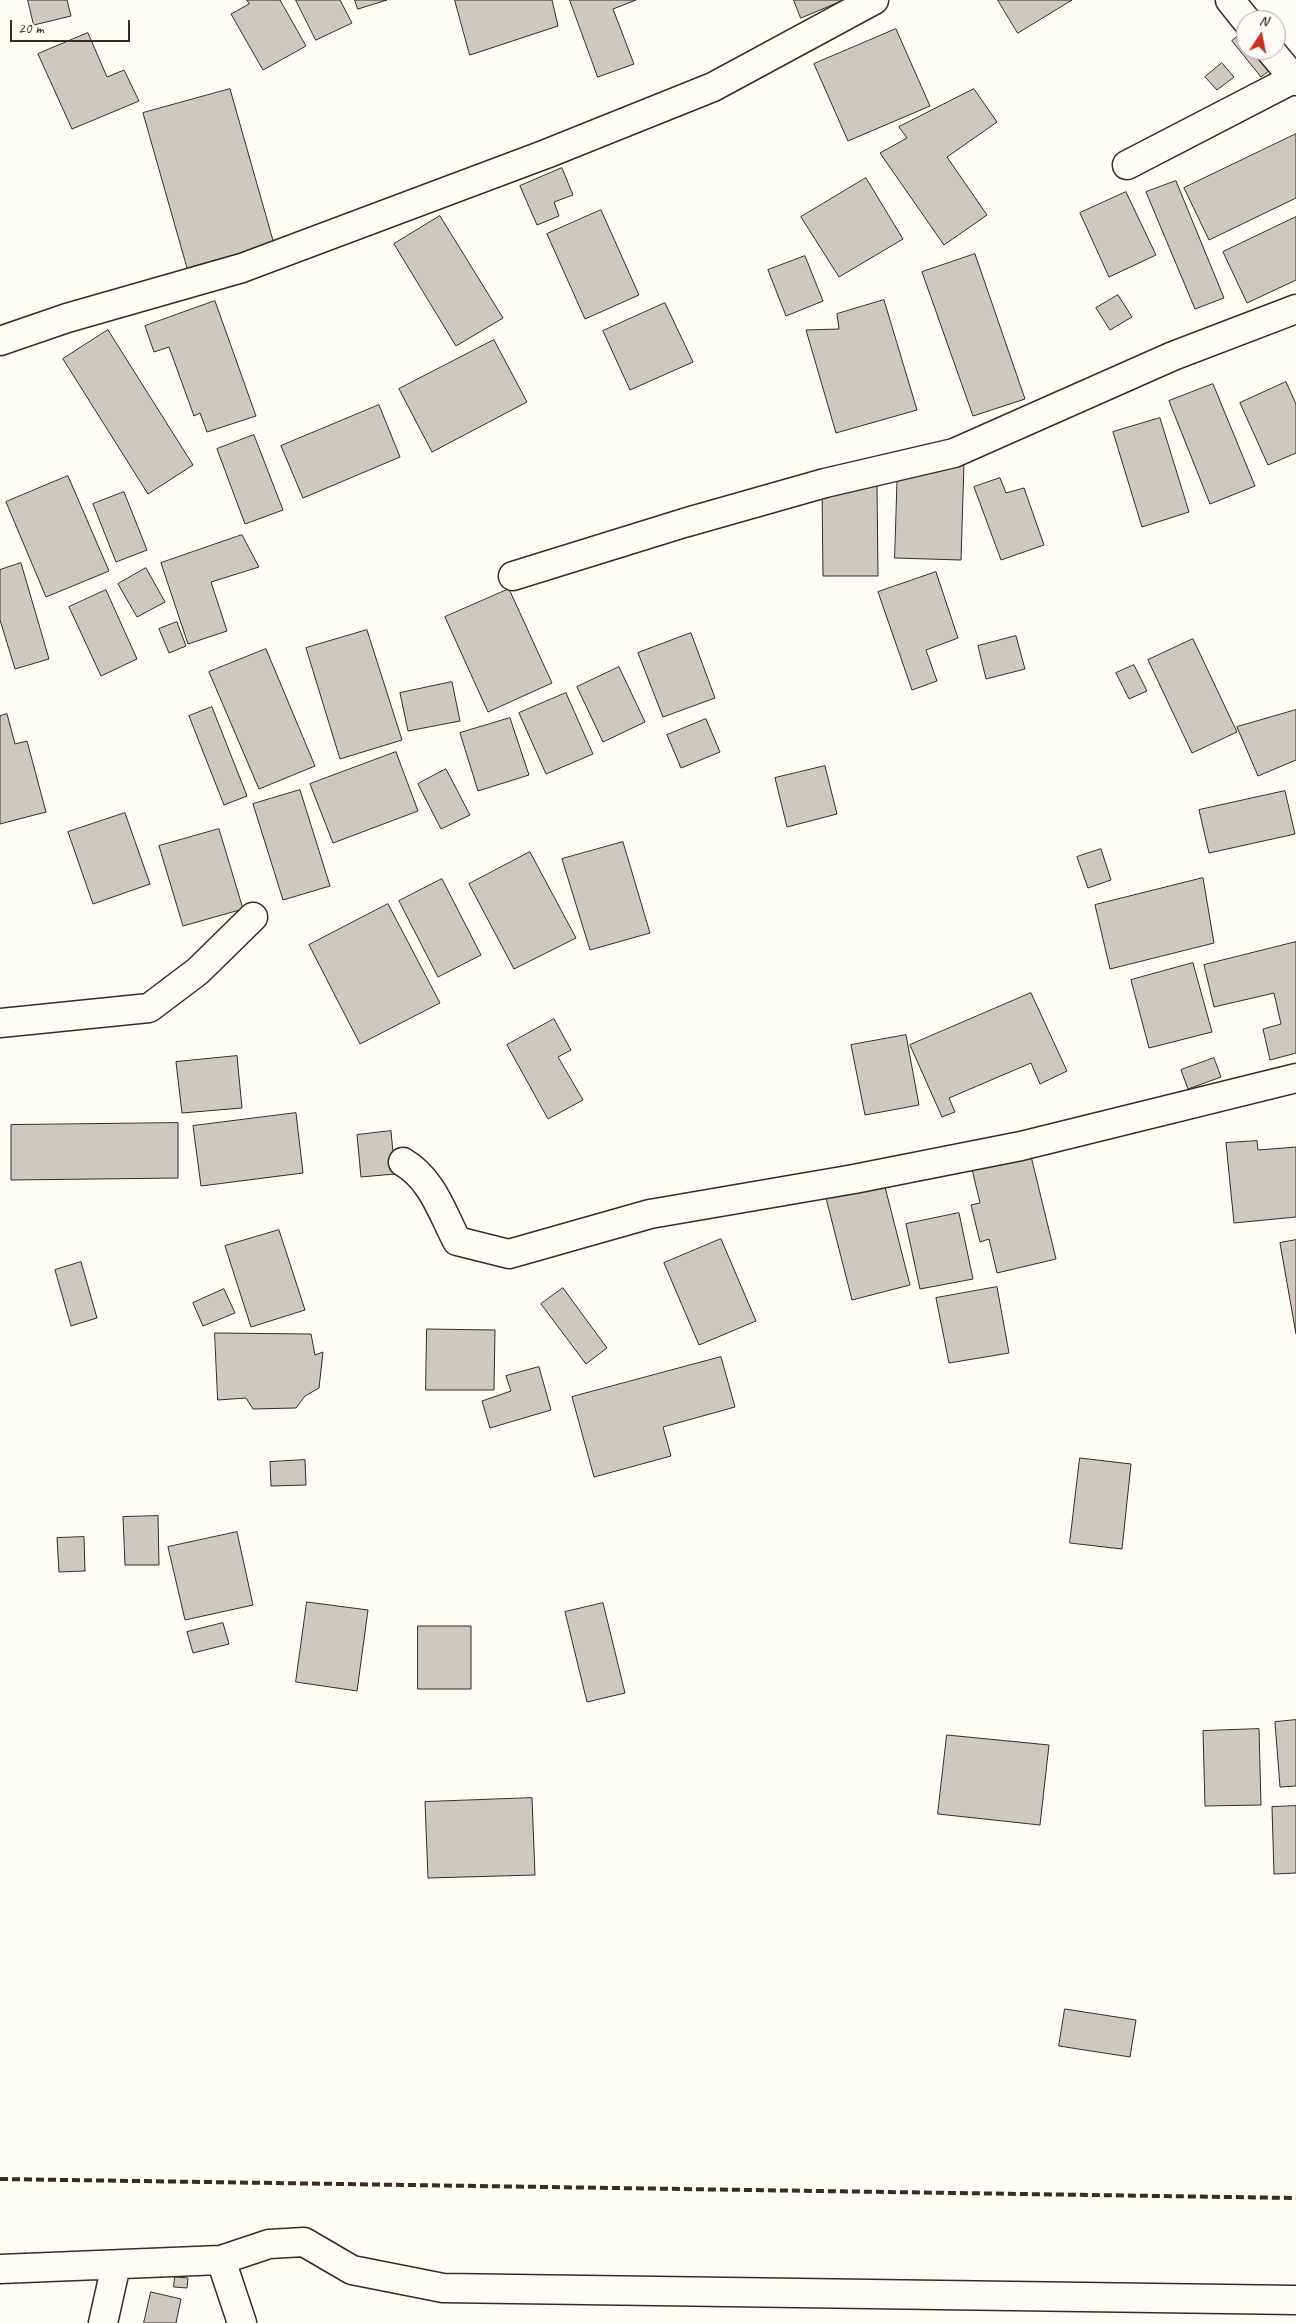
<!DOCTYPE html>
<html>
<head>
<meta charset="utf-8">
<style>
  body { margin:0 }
  #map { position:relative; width:1296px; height:2323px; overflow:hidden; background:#fdfcf7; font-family:Caveat,sans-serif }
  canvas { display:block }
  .north { position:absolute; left:1236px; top:10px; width:50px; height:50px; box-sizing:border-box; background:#fdfcf7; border:1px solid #afa8a0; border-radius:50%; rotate:11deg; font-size:14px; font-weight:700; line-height:20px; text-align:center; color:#3b2a1e }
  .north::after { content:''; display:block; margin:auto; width:18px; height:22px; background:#c8321e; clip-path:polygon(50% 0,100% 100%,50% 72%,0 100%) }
  .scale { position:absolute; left:10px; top:20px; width:120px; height:22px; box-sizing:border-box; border:2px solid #3b2a1e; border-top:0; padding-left:6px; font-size:15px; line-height:18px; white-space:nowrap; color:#3b2a1e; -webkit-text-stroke:4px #fdfcf7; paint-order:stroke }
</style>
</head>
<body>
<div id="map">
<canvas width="1296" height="2323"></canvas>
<div class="north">N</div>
<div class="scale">20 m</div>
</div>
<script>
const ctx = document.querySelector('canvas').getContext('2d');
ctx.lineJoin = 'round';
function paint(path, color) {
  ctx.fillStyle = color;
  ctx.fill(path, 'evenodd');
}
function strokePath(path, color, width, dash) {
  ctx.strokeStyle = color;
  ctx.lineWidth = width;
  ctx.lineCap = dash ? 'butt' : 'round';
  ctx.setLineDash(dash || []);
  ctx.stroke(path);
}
const building = new Path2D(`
  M28,0H67L71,16L34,25Z
  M247,0H280L306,46L263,70L231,14L249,4Z
  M296,0H340L352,23L316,40Z
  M355,0H387L358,9Z
  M455,0H552L558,26L470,55Z
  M570,0H636L613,9L634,64L598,77Z
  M794,0H844L801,18Z
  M998,0H1072L1018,33Z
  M896,29L930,106L848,141L814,64Z
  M88,33L107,77L124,70L139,101L72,129L38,54Z
  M1242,33L1246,39V50H1254L1270,70L1261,77L1232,41Z
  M1222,63L1234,77L1217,90L1205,77Z
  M230,89L274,244L187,268L143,113Z
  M974,89L997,122L947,157L987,215L944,245L880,153L907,138L899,127Z
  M1296,134V198L1209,240L1184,188Z
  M562,168L573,195L554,202L559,216L537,225L520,186Z
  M866,178L903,239L839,277L801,217Z
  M1176,181L1224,298L1195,309L1146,192Z
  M1126,192L1156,255L1109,277L1080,213Z
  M601,210L639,295L585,319L547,234Z
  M440,216L503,318L456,346L394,244Z
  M1296,217V280L1247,303L1223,252Z
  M975,254L1025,399L973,416L922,272Z
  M805,256L823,301L786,316L768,270Z
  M1118,295L1132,317L1110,330L1096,308Z
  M884,300L917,410L836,433L806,330L839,329L837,314Z
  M215,301L256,416L207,432L200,413L194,416L169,347L154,352L145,326Z
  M665,303L693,362L630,390L603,331Z
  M108,330L193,465L148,494L63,359Z
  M494,340L527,402L432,452L399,389Z
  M1286,382L1296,404V453L1268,465L1240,403Z
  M1213,384L1255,486L1210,504L1169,401Z
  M379,405L400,457L303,498L281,446Z
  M1160,418L1189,512L1142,527L1113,432Z
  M254,435L283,510L245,524L217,449Z
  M898,462L964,463L961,560L895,558Z
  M68,476L109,571L46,597L6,502Z
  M1000,478L1006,493L1024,488L1044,545L1001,560L974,487Z
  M877,486L878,576H823L822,487Z
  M124,492L147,550L116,562L93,504Z
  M242,535L259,567L211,582L227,631L188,644L161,563Z
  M21,563L49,659L15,669L0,620V570Z
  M146,568L165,602L137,617L118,584Z
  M936,572L958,638L926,650L937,681L912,690L878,592Z
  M509,589L552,683L488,712L445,617Z
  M106,590L137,659L101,676L69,607Z
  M177,622L186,646L169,653L159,629Z
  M367,630L402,740L340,759L306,648Z
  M691,633L715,698L663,717L638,653Z
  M1016,636L1025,669L986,679L978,646Z
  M1193,639L1237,732L1192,753L1148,660Z
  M266,649L315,766L259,789L209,672Z
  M1134,665L1147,691L1129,699L1116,673Z
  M619,667L645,722L603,742L577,687Z
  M452,682L460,721L408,731L400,693Z
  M566,693L593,754L546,774L519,713Z
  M212,707L247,796L224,805L189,716Z
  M1296,710V760L1258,776L1237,727Z
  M7,714L15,744L27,741L46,812L0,824V716Z
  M510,718L529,775L478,791L460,733Z
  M706,719L720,752L681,768L667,735Z
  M396,752L418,811L333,843L310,784Z
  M825,766L837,814L787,827L775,778Z
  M446,769L470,815L441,829L418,784Z
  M300,790L330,886L283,900L253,804Z
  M1285,791L1295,834L1209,853L1199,810Z
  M125,813L150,884L93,904L68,832Z
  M219,829L243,909L183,926L159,846Z
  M623,842L650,933L590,950L562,859Z
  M1101,849L1111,880L1088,888L1077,857Z
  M530,852L576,938L514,969L469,884Z
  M1203,878L1214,943L1110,969L1095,905Z
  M442,879L481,955L438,977L399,901Z
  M388,904L440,1003L360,1044L309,945Z
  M1296,942V1053L1270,1060L1263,1029L1281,1024L1274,993L1214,1007L1204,965Z
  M1193,963L1212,1032L1149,1048L1131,980Z
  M1031,993L1067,1071L1040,1084L1031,1063L949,1098L955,1112L942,1117L910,1045Z
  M554,1019L571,1050L558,1057L583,1100L548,1119L507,1045Z
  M906,1035L919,1105L865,1115L851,1045Z
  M237,1056L242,1108L182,1113L176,1062Z
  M1214,1058L1221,1077L1188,1089L1181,1070Z
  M296,1113L303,1173L201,1186L193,1126Z
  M178,1123V1178L11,1180V1125Z
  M391,1131L395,1174L361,1177L357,1135Z
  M1257,1141L1258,1150L1296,1147V1217L1234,1223L1226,1143Z
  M1030,1152L1056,1259L997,1273L989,1239L980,1242L971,1205L980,1203L971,1165Z
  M884,1183L910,1285L852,1300L826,1198Z
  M959,1213L973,1279L920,1289L906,1224Z
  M279,1230L305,1310L251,1327L225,1246Z
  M721,1239L756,1321L699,1345L664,1263Z
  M1296,1240V1334L1280,1243Z
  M81,1262L97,1318L71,1326L55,1270Z
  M997,1287L1009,1353L949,1363L936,1298Z
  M563,1288L607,1348L586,1364L541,1304Z
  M224,1289L235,1313L203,1326L193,1303Z
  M427,1329L495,1330L494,1390H426Z
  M215,1333L311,1334L315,1355L323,1352L319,1388L305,1396L296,1408L253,1409L246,1398L218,1400Z
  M721,1357L735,1407L663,1427L671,1456L594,1477L572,1397Z
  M539,1367L551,1410L490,1428L482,1401L511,1391L506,1376Z
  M1080,1458L1131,1464L1122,1549L1070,1543Z
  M305,1460L306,1485L271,1486L270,1462Z
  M158,1516L159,1565H125L123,1517Z
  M237,1532L253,1605L185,1620L168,1547Z
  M84,1537L85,1571L59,1572L57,1538Z
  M307,1602L368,1610L357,1691L296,1682Z
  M603,1603L625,1693L587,1702L565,1612Z
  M223,1623L229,1644L193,1653L187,1632Z
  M418,1626H471V1689H418Z
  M1296,1720V1786L1280,1787L1275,1722Z
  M1259,1729L1261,1805L1205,1806L1203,1731Z
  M947,1735L1049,1745L1040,1825L938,1814Z
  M532,1798L535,1875L428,1878L425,1802Z
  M1296,1806V1873L1274,1874L1272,1807Z
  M1065,2009L1136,2020L1130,2057L1059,2046Z
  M175,2277L188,2278L187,2288L174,2287Z
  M151,2292L181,2299L176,2323H144Z`);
const street = new Path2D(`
  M1230,0L1246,20
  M1270,50L1296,81
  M1127,165L1293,79
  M0,341L67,318L242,268L546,154L713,87L874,0
  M513,576L684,523L825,483L954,453L1173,356L1296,309
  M0,1023L149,1008L198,971L253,917
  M403,1162C432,1179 442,1212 457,1241L509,1254L650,1214L854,1179L1021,1146L1296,1078
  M221,2260L242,2323
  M0,2269L221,2260L269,2244L304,2242L352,2270L443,2288L1296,2300
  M103,2323L116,2265`);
const rail = new Path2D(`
  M0,2179L1296,2198`);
paint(building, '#cdc8c2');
strokePath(building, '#3b2a1e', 1);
strokePath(street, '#3b2a1e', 31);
strokePath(street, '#fdfcf7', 28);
strokePath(rail, '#3b2a1e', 4, [8, 4]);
</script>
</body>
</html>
